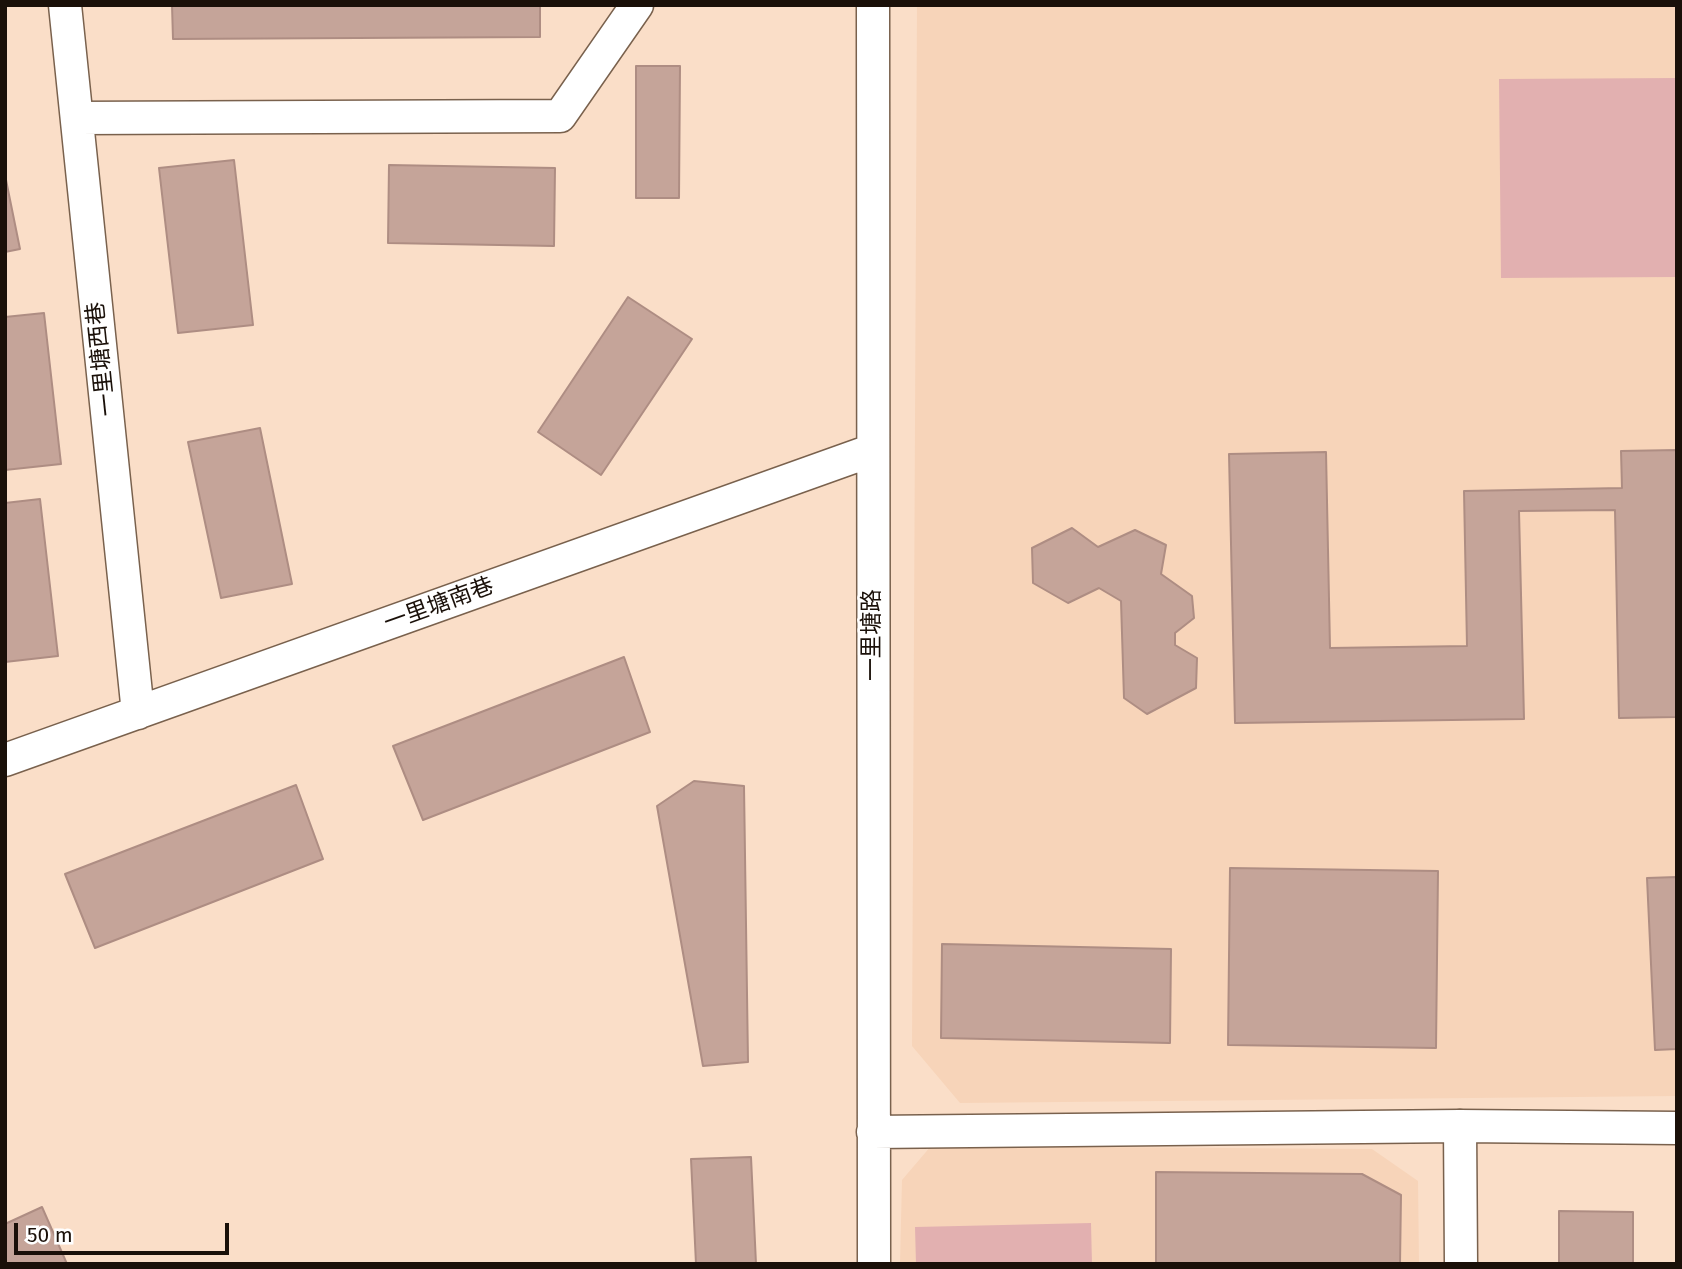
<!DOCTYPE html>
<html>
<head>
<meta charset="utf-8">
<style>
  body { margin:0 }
  #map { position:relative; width:1682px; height:1269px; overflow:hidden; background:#fadec8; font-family:"Fira Sans",sans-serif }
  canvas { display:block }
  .frame { position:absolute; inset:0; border:7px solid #1a1009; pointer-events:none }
  .scale { position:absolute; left:14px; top:1223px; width:215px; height:32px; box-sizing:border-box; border:4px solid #1a1009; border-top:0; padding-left:9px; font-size:21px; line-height:24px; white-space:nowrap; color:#1a1009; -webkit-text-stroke:5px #fff; paint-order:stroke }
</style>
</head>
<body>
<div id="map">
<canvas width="1682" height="1269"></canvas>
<div class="frame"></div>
<div class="scale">50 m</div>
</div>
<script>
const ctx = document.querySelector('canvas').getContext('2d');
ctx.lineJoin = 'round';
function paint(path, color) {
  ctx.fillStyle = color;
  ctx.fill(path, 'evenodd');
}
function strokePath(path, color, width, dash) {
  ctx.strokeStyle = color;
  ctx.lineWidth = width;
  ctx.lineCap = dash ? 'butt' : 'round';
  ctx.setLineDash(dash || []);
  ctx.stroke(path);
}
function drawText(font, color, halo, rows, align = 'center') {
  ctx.font = font + ' "Fira Sans","Noto Sans SC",sans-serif';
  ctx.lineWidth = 5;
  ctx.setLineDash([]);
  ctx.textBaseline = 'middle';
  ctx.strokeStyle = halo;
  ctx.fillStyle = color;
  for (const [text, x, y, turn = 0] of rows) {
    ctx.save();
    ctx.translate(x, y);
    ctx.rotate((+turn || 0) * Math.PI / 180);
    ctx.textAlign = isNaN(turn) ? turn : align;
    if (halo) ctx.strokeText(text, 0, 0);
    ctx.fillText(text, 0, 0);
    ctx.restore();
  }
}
const built = new Path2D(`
  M917,5H1677V1096L960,1103L912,1046Z
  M931,1146L1372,1149L1418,1181L1419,1264H900L902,1180Z`);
const green = new Path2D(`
  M1677,78V277L1501,278L1499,79Z
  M1091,1223L1092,1264H916L915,1227Z`);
const building = new Path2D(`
  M172,5H540V37L173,39Z
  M636,66H680L679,198H636Z
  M234,160L253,325L178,333L159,168Z
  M389,165L555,168L554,246L388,243Z
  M5,175L20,249L5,252Z
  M628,297L692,339L601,475L538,432Z
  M44,313L61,464L5,470V317Z
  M260,428L292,584L221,598L188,442Z
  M1677,450V717L1619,718L1615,510L1519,511L1524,719L1235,723L1229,454L1326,452L1330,648L1467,646L1464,491L1622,488L1621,451Z
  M40,499L58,656L5,662V503Z
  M1072,528L1098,547L1135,530L1166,545L1161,574L1192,596L1194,618L1175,633V645L1197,658L1196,688L1147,714L1124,698L1121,601L1099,588L1068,603L1033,583L1032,548Z
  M624,657L650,732L423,820L393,746Z
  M694,781L744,786L748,1062L703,1066L657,806Z
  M296,785L323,859L95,948L65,874Z
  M1230,868L1438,871L1436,1048L1228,1045Z
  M1677,877V1049L1655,1050L1647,878Z
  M942,944L1171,949L1170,1043L941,1038Z
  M751,1157L756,1264H696L691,1159Z
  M1156,1172L1362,1174L1401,1195L1400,1264H1156Z
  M42,1207L67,1264H5V1224Z
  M1559,1211L1633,1212V1264H1559Z`);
const minor = new Path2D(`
  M65,5L138,713
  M873,5L874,1264
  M77,118L560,116L637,5
  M5,760L873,450
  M1460,1126L1461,1264
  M873,1132L1460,1126L1677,1128`);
const streetNames = [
  ["一里塘西巷",102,359,-96],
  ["一里塘南巷",439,605,-20],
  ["一里塘路",873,635,-90]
];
paint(built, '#f7d4b9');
paint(green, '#e2b0b0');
paint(building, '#c5a499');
strokePath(building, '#ae8d83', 2);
strokePath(minor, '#79614d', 35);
strokePath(minor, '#fff', 32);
drawText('23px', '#1a1009', '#fff', streetNames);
</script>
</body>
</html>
